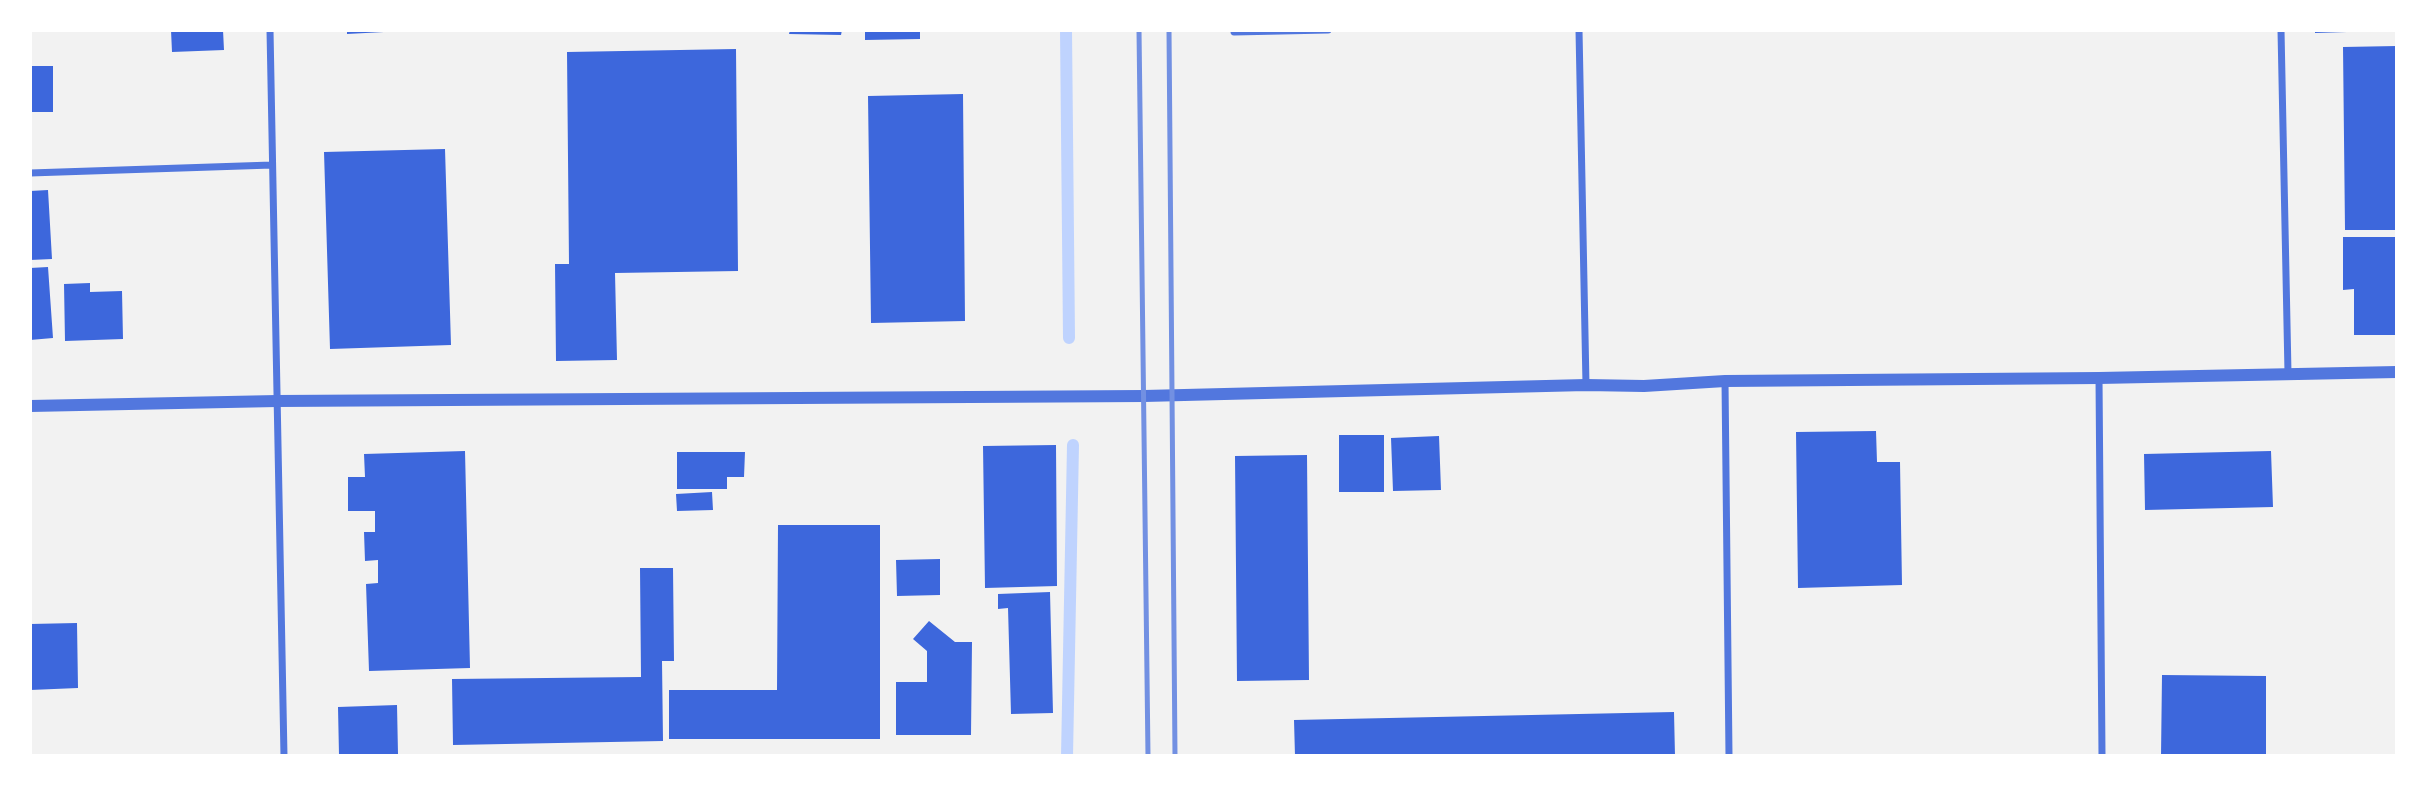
<!DOCTYPE html>
<html>
<head>
<meta charset="utf-8">
<style>
  body { margin:0 }
  #map { position:relative; width:2427px; height:786px; overflow:hidden; background:#f2f2f2; font-family:"Source Serif 4",serif }
  canvas { display:block }
  .frame { position:absolute; inset:0; border:32px solid #fff; pointer-events:none }
</style>
</head>
<body>
<div id="map">
<canvas width="2427" height="786"></canvas>
<div class="frame"></div>
</div>
<script>
const ctx = document.querySelector('canvas').getContext('2d');
ctx.lineJoin = 'round';
function strokePath(path, color, width, dash) {
  ctx.strokeStyle = color;
  ctx.lineWidth = width;
  ctx.lineCap = dash ? 'butt' : 'round';
  ctx.setLineDash(dash || []);
  ctx.stroke(path);
}
function paint(path, color) {
  ctx.fillStyle = color;
  ctx.fill(path, 'evenodd');
}
const stream = new Path2D(`
  M1066,30L1069,338
  M1067,756L1073,445`);
const building = new Path2D(`
  M171,30H223L224,50L172,52Z
  M347,30H384V32L347,34Z
  M790,30H842L841,35L789,34Z
  M865,30H920V39L865,40Z
  M2315,30H2347V32L2315,33Z
  M2397,46V230H2345L2343,47Z
  M736,49L738,271L615,273L617,360L556,361L555,264H569L567,52Z
  M30,66H53V112H30Z
  M963,94L965,321L871,323L868,96Z
  M445,149L451,345L330,349L324,152Z
  M48,190L52,259L30,260V191Z
  M2343,237H2397V335H2354V289L2343,290Z
  M48,267L53,338L30,340V268Z
  M90,283V292L122,291L123,339L65,341L64,284Z
  M1876,431L1877,462H1900L1902,585L1798,588L1796,432Z
  M1339,435H1384V492H1339Z
  M1439,436L1441,490L1393,491L1391,438Z
  M1056,445L1057,586L985,588L983,446Z
  M465,451L470,668L369,671L366,584L378,583V560L365,561L364,532H375V511H348V477H365L364,454Z
  M2271,451L2273,507L2145,510L2144,454Z
  M677,452H745L744,477H727V489H677Z
  M1307,455L1309,680L1237,681L1235,456Z
  M712,492L713,510L677,511L676,494Z
  M778,525H880V739H669V690H777Z
  M940,559V595L897,596L896,560Z
  M640,568H673L674,661H662L663,741L453,745L452,679L641,677Z
  M1050,592L1053,713L1011,714L1008,608L998,609V594Z
  M929,621L955,642H972L971,735H896V682H927V651L913,639Z
  M77,623L78,688L30,690V624Z
  M2162,675L2266,676V756H2161Z
  M397,705L398,754L339,755L338,707Z
  M1674,712L1675,756H1295L1294,720Z`);
const minor = new Path2D(`
  M270,30L284,756
  M1579,30L1586,385
  M2281,30L2288,373
  M1234,32L1328,30
  M30,173L272,165
  M2099,378L2102,756
  M1725,381L1729,756`);
const tertiary = new Path2D(`
  M30,406L277,401L1144,396L1586,385L1644,386L1725,381L2099,378L2397,372`);
const rail = new Path2D(`
  M1139,30L1148,756
  M1169,30L1175,756`);
strokePath(stream, '#bfd3fe', 12);
paint(building, '#3d67dc');
strokePath(minor, '#5277de', 7);
strokePath(tertiary, '#5277de', 12);
strokePath(rail, '#7290e2', 5);
</script>
</body>
</html>
